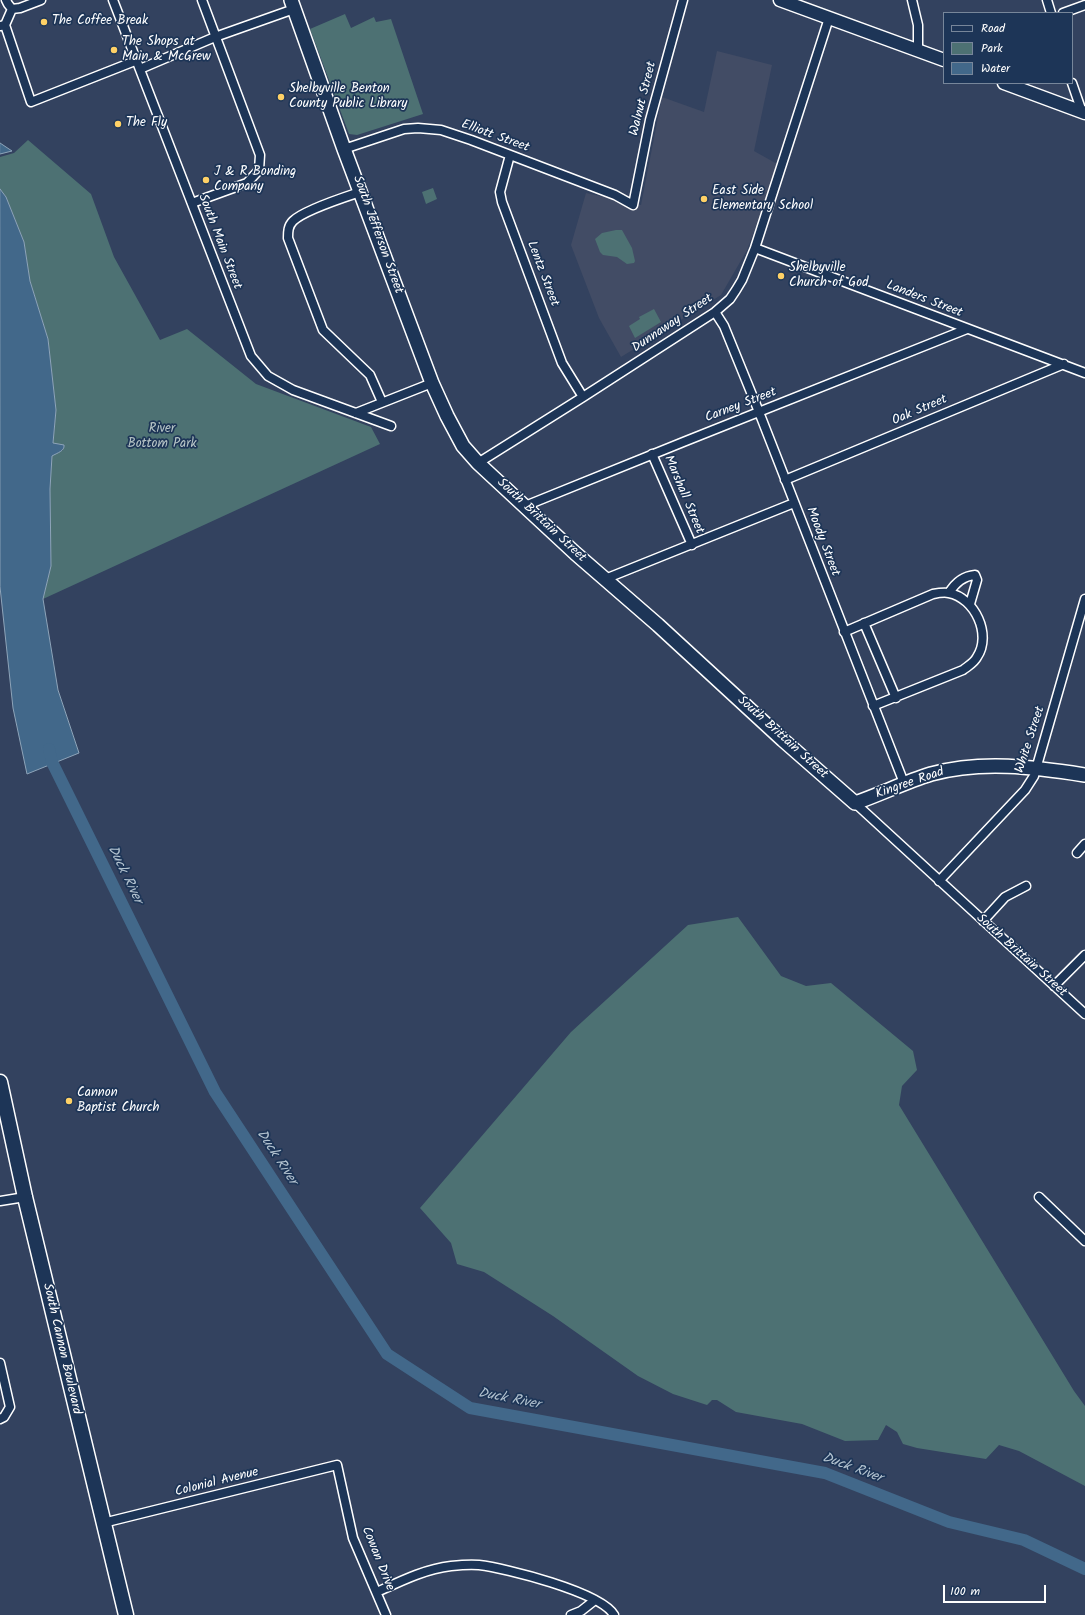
<!DOCTYPE html>
<html>
<head>
<meta charset="utf-8">
<style>
  body { margin:0 }
  #map { position:relative; width:1085px; height:1615px; overflow:hidden; background:#33425f; font-family:Kalam,sans-serif }
  canvas { display:block }
  .legend { position:absolute; left:943px; top:12px; width:130px; height:72px; box-sizing:border-box; background:#1d3557; border:1px solid #77869a; margin:0; padding:5px 7px; list-style:none; font-size:12px; color:#fff }
  .legend li { display:flex; align-items:center; gap:8px; height:20px }
  .legend b { width:20px; border:1px solid #77869a }
  .scale { position:absolute; left:943px; top:1585px; width:103px; height:18px; box-sizing:border-box; border:2px solid #fff; border-top:0; padding-left:5px; font-size:12px; line-height:14px; white-space:nowrap; color:#fff; -webkit-text-stroke:3px #1d3557; paint-order:stroke }
</style>
</head>
<body>
<div id="map">
<canvas width="1085" height="1615"></canvas>
<ul class="legend">
<li><b style="height:5px;background:#1d3557"></b>Road</li>
<li><b style="height:11px;background:#4d7173"></b>Park</li>
<li><b style="height:11px;background:#42688a"></b>Water</li>
</ul>
<div class="scale">100 m</div>
</div>
<script>
const ctx = document.querySelector('canvas').getContext('2d');
ctx.lineJoin = 'round';
function paint(path, color) {
  ctx.fillStyle = color;
  ctx.fill(path, 'evenodd');
}
function strokePath(path, color, width, dash) {
  ctx.strokeStyle = color;
  ctx.lineWidth = width;
  ctx.lineCap = dash ? 'butt' : 'round';
  ctx.setLineDash(dash || []);
  ctx.stroke(path);
}
function drawText(font, color, halo, rows, align = 'center') {
  ctx.font = font + ' Kalam,sans-serif';
  ctx.lineWidth = 3.5;
  ctx.setLineDash([]);
  ctx.textBaseline = 'middle';
  ctx.strokeStyle = halo;
  ctx.fillStyle = color;
  for (const [text, x, y, turn = 0] of rows) {
    ctx.save();
    ctx.translate(x, y);
    ctx.rotate((+turn || 0) * Math.PI / 180);
    ctx.textAlign = isNaN(turn) ? turn : align;
    if (halo) ctx.strokeText(text, 0, 0);
    ctx.fillText(text, 0, 0);
    ctx.restore();
  }
}
const built = new Path2D(`
  M717,51L772,65L754,151L779,165L747,250L721,295L621,357L599,318L571,245L586,193L641,205L662,97L704,112Z`);
const green = new Path2D(`
  M345,14L351,28L374,17L376,22L391,19L423,114L357,135L349,134L310,29Z
  M28,140L91,194L114,257L160,340L187,329L256,384L371,427L380,444L43,599L51,566L50,489L52,455L63,450V445L53,444L56,410L48,339L30,281L24,242L6,197L0,189V157L14,153Z
  M433,188L437,199L426,204L422,192Z
  M616,230H622L632,248L635,261L634,263L627,264L617,257L603,255L600,252L595,239L602,233Z
  M654,309L661,322L635,338L629,326L640,319L639,317Z
  M738,917L781,976L806,986L831,983L913,1051L917,1070L902,1086L899,1105L1074,1391L1085,1406V1486L1019,1451L999,1445L986,1459L917,1448L903,1444L897,1432L886,1425L878,1440L845,1441L802,1424L736,1412L717,1400H712L707,1405L673,1394L638,1376L553,1316L484,1272L457,1264L451,1243L420,1208L571,1032L688,925Z`);
const water = new Path2D(`
  M0,143L12,151L0,154Z
  M0,189L6,197L24,242L30,281L48,339L56,410L53,443L64,445C65,451 57,453 52,456L50,489L51,566L43,599L58,690L79,753L27,774L13,708L0,587Z`);
const river = new Path2D(`
  M49,749L52,762L215,1092L387,1354L470,1408L825,1473L949,1522L1024,1540L1085,1569`);
const minor = new Path2D(`
  M6,0L8,4L12,9
  M113,0L251,356L268,376L293,390L391,426
  M912,0L918,25V51
  M1047,0L1051,13
  M12,9L20,8L41,0
  M1063,13L1085,5
  M5,25L31,102L135,61
  M0,26L5,25L12,9
  M140,69L215,37L294,9
  M1072,83L1082,112
  M344,149L404,129L418,128L441,130L471,140L615,195L633,205L650,120L683,0
  M510,155L500,192L502,202L562,363L583,397
  M360,192C345,197 304,210 293,221C288,226 288,232 288,238L323,330L370,375L382,402
  M192,203L247,183L259,170L260,155L202,0
  M755,248L1085,373
  M715,312L724,326L759,412L904,783
  M356,413L432,383
  M652,454L692,545
  M478,463L583,397L715,312L730,299L736,290L742,280L755,248L829,18
  M785,480L1064,364
  M525,506C672,446 819,388 967,329
  M605,579L794,503
  M949,593C955,583 963,576 975,575L977,580L970,604
  M864,623L896,698
  M844,632L933,594C938,593 944,592 949,593C975,598 992,635 977,657C974,663 968,666 963,670L873,706
  M855,803L1085,1014
  M1077,853L1085,844
  M939,881L1025,790L1034,776L1085,599
  M983,921L1005,897L1026,886
  M1054,986L1085,955
  M1039,1197L1085,1241
  M0,1201L25,1197
  M0,1363L10,1407L4,1417L0,1419
  M103,1523L337,1465L353,1538L386,1615
  M377,1592C401,1581 425,1569 451,1566C460,1565 470,1564 479,1565C505,1568 601,1592 614,1615
  M571,1615L581,1611L595,1600`);
const secondary = new Path2D(`
  M780,0L944,60
  M1004,83L1085,113`);
const primary = new Path2D(`
  M291,0L344,149L432,383L447,416L463,446L478,463L575,553L658,625L783,740L855,803C881,794 905,782 931,774C982,760 1034,767 1085,775`);
const trunk = new Path2D(`
  M0,1082L25,1197L126,1615`);
const markers = [
  [44,22,4,"#ffd166"],
  [114,50,4,"#ffd166"],
  [281,97,4,"#ffd166"],
  [118,124,4,"#ffd166"],
  [206,180,4,"#ffd166"],
  [704,199,4,"#ffd166"],
  [781,276,4,"#ffd166"],
  [69,1101,4,"#ffd166"]
];
const poiNames = [
  ["The Coffee Break",52,22],
  ["The Shops at",122,43],
  ["Main & McGrew",122,58],
  ["Shelbyville Benton",289,90],
  ["County Public Library",289,105],
  ["The Fly",126,124],
  ["J & R Bonding",214,173],
  ["Company",214,188],
  ["East Side",712,192],
  ["Elementary School",712,207],
  ["Shelbyville",789,269],
  ["Church of God",789,284],
  ["Cannon",77,1094],
  ["Baptist Church",77,1109]
];
const streetNames = [
  ["Walnut Street",644,99,-76],
  ["Elliott Street",495,137,20],
  ["South Jefferson Street",377,235,70],
  ["South Main Street",219,242,69],
  ["Lentz Street",542,274,69],
  ["Landers Street",924,300,21],
  ["Dunnaway Street",673,324,-34],
  ["Carney Street",741,406,-21],
  ["Oak Street",920,411,-23],
  ["Marshall Street",683,495,67],
  ["South Brittain Street",541,521,43],
  ["Moody Street",822,542,69],
  ["South Brittain Street",782,738,42],
  ["White Street",1031,740,-72],
  ["Kingree Road",910,784,-19],
  ["South Brittain Street",1021,956,42],
  ["South Cannon Boulevard",61,1349,77],
  ["Colonial Avenue",217,1483,-14],
  ["Cowan Drive",377,1559,68]
];
const parkNames = [
  ["River",162,430],
  ["Bottom Park",162,445]
];
const waterNames = [
  ["Duck River",124,875,64],
  ["Duck River",276,1158,57],
  ["Duck River",509,1400,11],
  ["Duck River",852,1469,20]
];
paint(built, '#424c65');
paint(green, '#4d7173');
paint(water, '#42688a');
strokePath(water, '#8ea4b9', 1);
strokePath(river, '#42688a', 12);
strokePath(minor, '#fff', 11);
strokePath(secondary, '#fff', 15);
strokePath(primary, '#fff', 16);
strokePath(trunk, '#fff', 17);
strokePath(minor, '#1d3557', 8);
strokePath(secondary, '#1d3557', 12);
strokePath(primary, '#1d3557', 13);
strokePath(trunk, '#1d3557', 14);
for (const [x, y, r, color] of markers) {
  const dot = new Path2D();
  dot.arc(x, y, r, 0, 2 * Math.PI);
  ctx.fillStyle = color;
  ctx.fill(dot);
  strokePath(dot, '#1d3557', 1.5);
}
drawText('13px', '#fff', '#1d3557', poiNames, 'left');
drawText('13px', '#fff', '#1d3557', streetNames);
drawText('13px', '#b8c6c7', '#1d3557', parkNames);
drawText('italic 14px', '#b3c3d0', '#1d3557', waterNames);
</script>
</body>
</html>
